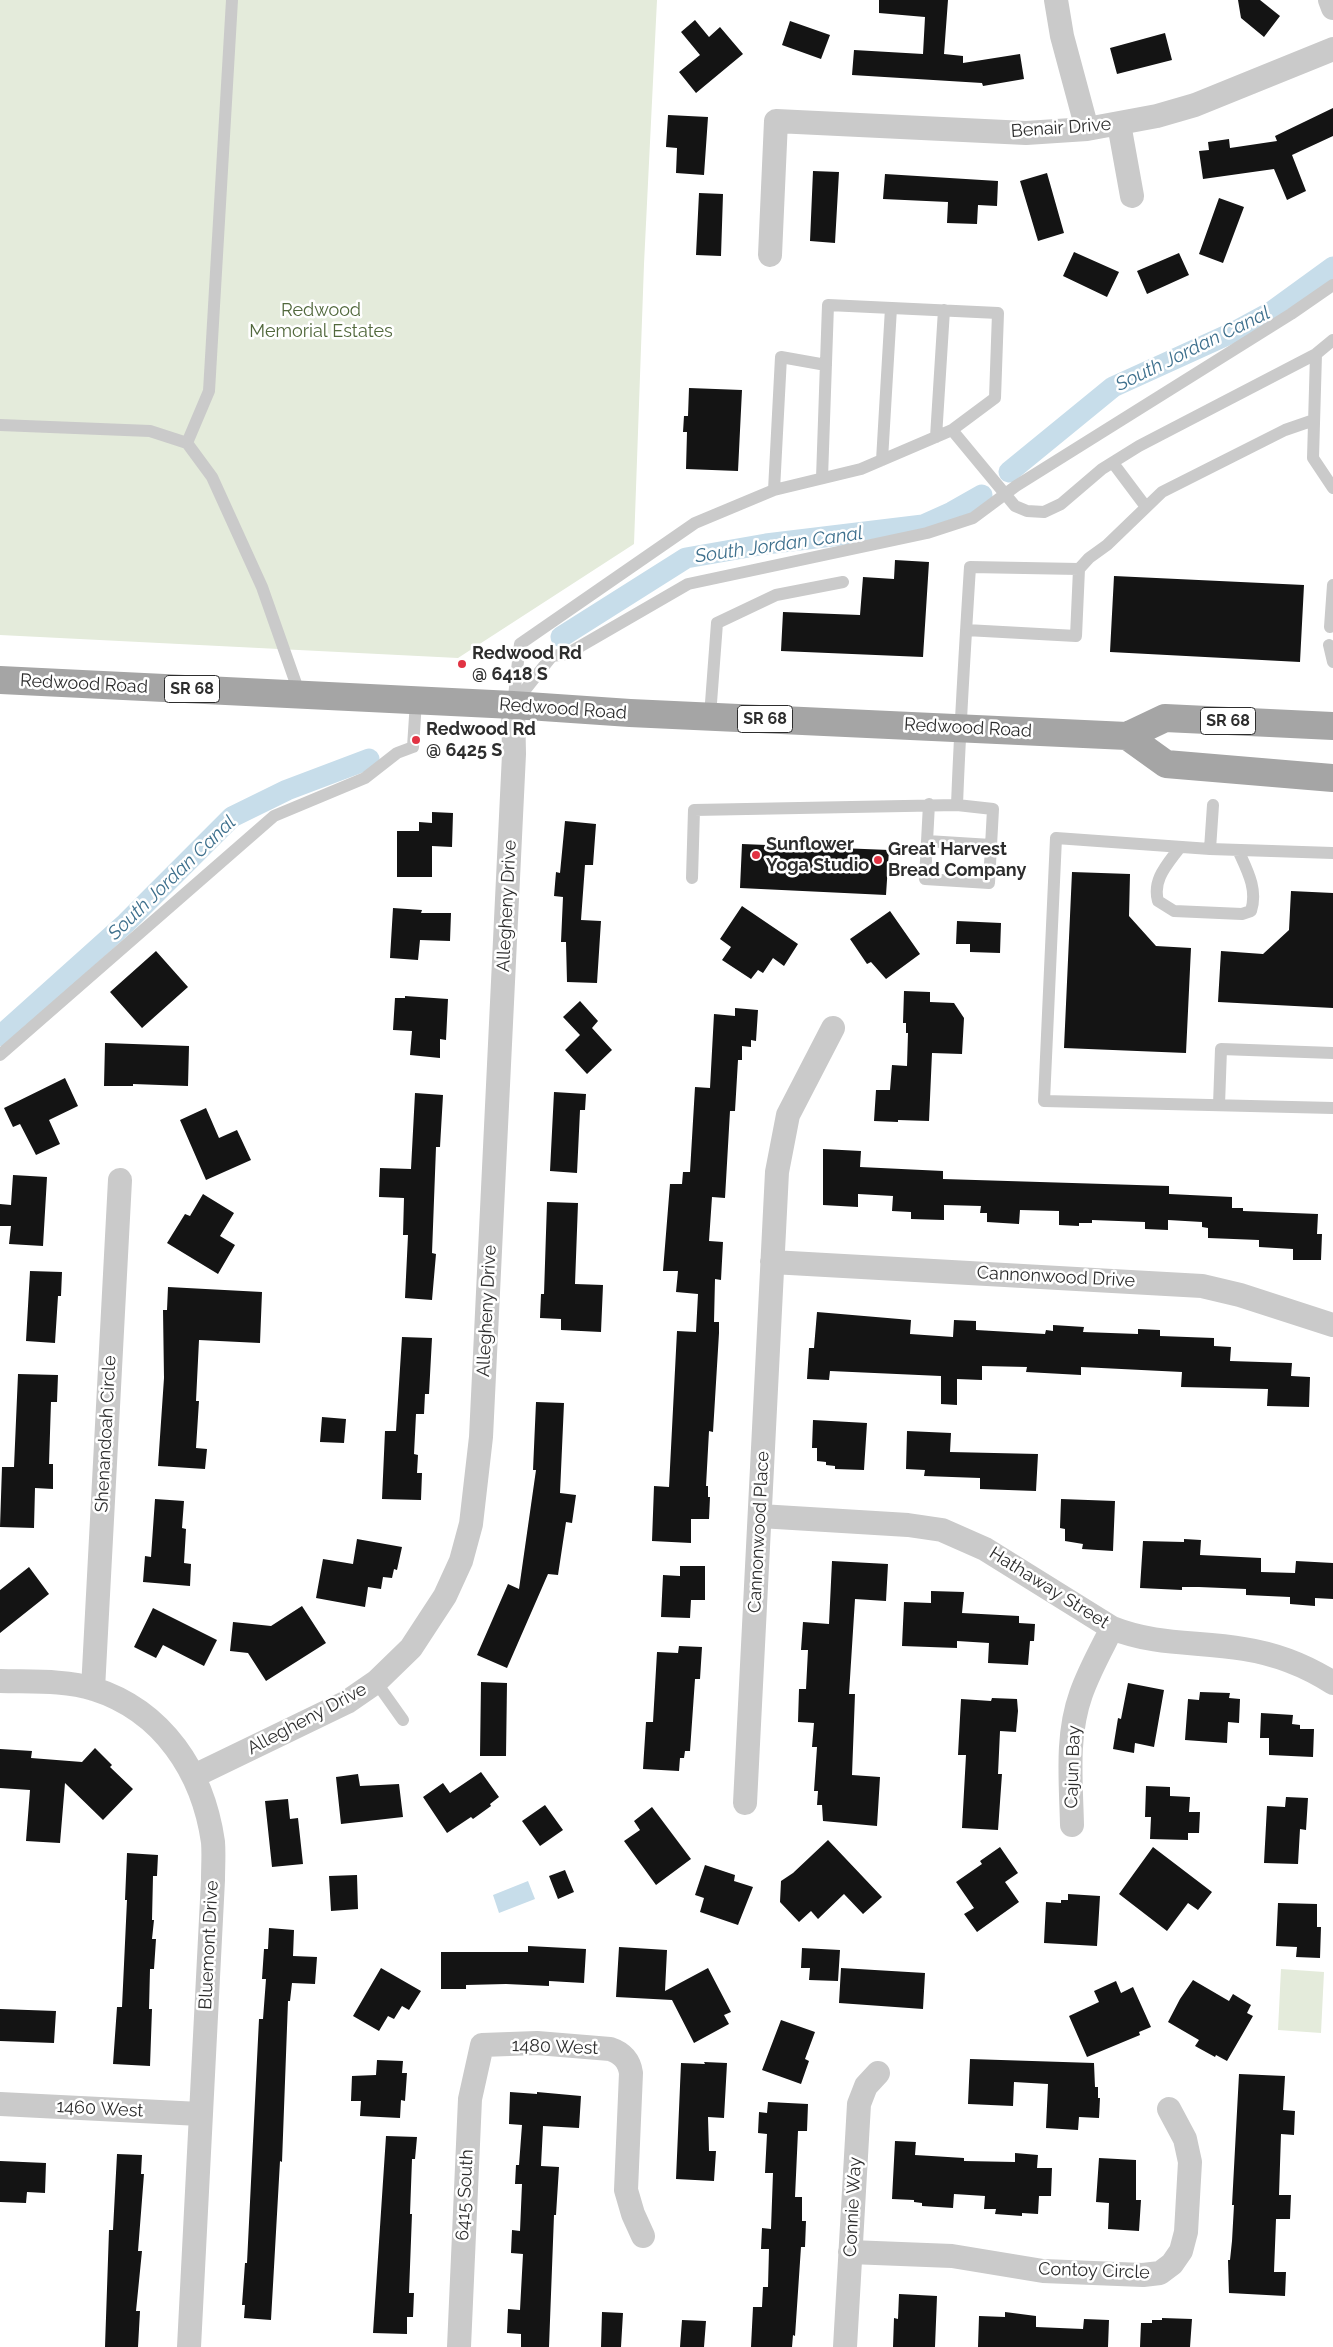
<!DOCTYPE html>
<html>
<head>
<meta charset="utf-8">
<style>
  body { margin:0 }
  canvas { display:block; background:#fff }
</style>
</head>
<body>
<canvas width="1333" height="2347"></canvas>
<script>
const ctx = document.querySelector('canvas').getContext('2d');
ctx.lineJoin = 'round';
function paint(path, color) {
  ctx.fillStyle = color;
  ctx.fill(path, 'evenodd');
}
function strokePath(path, color, width, dash) {
  ctx.strokeStyle = color;
  ctx.lineWidth = width;
  ctx.lineCap = dash ? 'butt' : 'round';
  ctx.setLineDash(dash || []);
  ctx.stroke(path);
}
function drawText(font, color, halo, rows, align = 'center') {
  ctx.font = font + ' Raleway,sans-serif';
  ctx.lineWidth = 5;
  ctx.setLineDash([]);
  ctx.textBaseline = 'middle';
  ctx.strokeStyle = halo;
  ctx.fillStyle = color;
  for (const [text, x, y, turn = 0] of rows) {
    ctx.save();
    ctx.translate(x, y);
    ctx.rotate((+turn || 0) * Math.PI / 180);
    ctx.textAlign = isNaN(turn) ? turn : align;
    if (halo) ctx.strokeText(text, 0, 0);
    ctx.fillText(text, 0, 0);
    ctx.restore();
  }
}
const green = new Path2D(`
  M0,0H657L644,264L634,544L458,658L0,635Z
  M1281,1969L1324,1972L1321,2033L1278,2030Z`);
const water = new Path2D(`
  M528,1881L535,1899L499,1913L493,1895Z`);
const canal = new Path2D(`
  M1009,472L1113,387L1236,331L1271,312L1333,267
  M561,637L686,558L766,544L923,525L952,512L982,495
  M0,1036L126,923L232,817L287,790L369,759`);
const building = new Path2D(`
  M879,0H948L944,54L963,56V63L1020,54L1024,79L983,86L982,83L852,75L854,50L923,54L925,17L879,13Z
  M1238,0H1260L1280,16L1264,37L1241,18Z
  M695,20L709,37L720,27L743,54L696,93L679,72L700,55L681,32Z
  M790,21L830,35L821,59L782,45Z
  M1165,33L1172,60L1117,74L1110,48Z
  M1333,108V136L1292,155L1306,191L1287,200L1274,169L1203,179L1199,151L1209,150L1208,142L1229,139L1230,148L1277,141L1275,136Z
  M668,115L708,117L704,175L676,173L677,148L666,147Z
  M813,171L839,172L835,243L810,241Z
  M1047,173L1064,233L1038,241L1020,181Z
  M885,174L998,181L997,206L978,205L977,224L947,223L948,202L883,199Z
  M699,193L723,194L721,256L696,255Z
  M1219,198L1244,207L1223,263L1199,254Z
  M1074,252L1119,272L1107,297L1063,276Z
  M1179,253L1189,275L1147,294L1137,271Z
  M689,388L742,390L738,471L686,469L687,432H683L684,416H688Z
  M895,560L929,562L923,657L781,651L783,612L860,615L863,577L894,579Z
  M1114,576L1304,585L1300,662L1110,652Z
  M432,812L453,813L452,847L432,846V877H397V831H419V822L432,823Z
  M565,821L596,824L593,865H585L581,920L601,921L597,983L567,982L566,942H561L563,897L554,896L556,872L560,873Z
  M742,844L889,850L886,895L740,888Z
  M1072,872L1130,874L1129,916L1156,946L1191,948L1186,1053L1064,1048Z
  M1291,891L1333,893V1008L1218,1002L1221,951L1263,954L1289,930Z
  M742,906L798,944L784,966L773,958L763,973L758,970L751,979L722,960L731,947L720,939Z
  M393,908L422,910L421,913H451L450,941L420,940L418,960L390,958Z
  M890,911L920,954L886,979L871,962L867,964L850,939Z
  M957,921L1001,923L1000,953L970,952V944H956Z
  M156,951L188,987L142,1028L110,992Z
  M904,991L930,992V1002L954,1003L964,1018L962,1054L932,1053L929,1121L898,1120V1122L874,1121L876,1090H890L892,1065L907,1066L908,1033H906V1023H903Z
  M405,996L448,999L446,1040L440,1039V1058L410,1055L412,1031L393,1030L395,998H405Z
  M580,1001L598,1021L592,1028L612,1050L587,1074L565,1050L580,1035L563,1017Z
  M735,1008L758,1010L756,1041L751,1040V1047L742,1046V1060H738L735,1111H730L725,1198L712,1197L709,1241L723,1242L721,1280L715,1279L714,1322H719V1333L713,1432L709,1431L706,1486H708V1497H710L709,1519H691V1543L652,1541L654,1486L669,1487L677,1331L696,1332L698,1294L676,1292L678,1271H663L670,1184H682L683,1172H690L695,1087L710,1088L714,1014L735,1016Z
  M105,1043L189,1046L188,1086L133,1084V1086H104Z
  M65,1078L78,1106L49,1120L60,1144L36,1155L20,1124L13,1127L4,1108Z
  M554,1092L586,1094L585,1110H580L577,1173L550,1171Z
  M415,1093L443,1095L440,1147H436L432,1253L436,1254L432,1300L405,1298L408,1235H403L404,1198L379,1197L380,1168L411,1169Z
  M206,1108L219,1138L237,1130L251,1160L206,1180L180,1120Z
  M823,1149L861,1151L860,1167L943,1171V1179L1169,1186V1194L1232,1197V1208H1243V1211L1318,1214L1317,1234H1322L1321,1260H1293V1249L1259,1247V1240L1208,1238V1228L1202,1227V1222L1168,1220V1230L1145,1229V1222L1092,1220V1223H1079V1226L1059,1225V1211L1020,1210L1019,1224L987,1222V1213H980L981,1206L944,1205V1220L911,1219V1212L892,1211L893,1196L858,1194V1207L823,1205Z
  M13,1175L47,1177L43,1246L9,1244L11,1226H0V1204L11,1205Z
  M203,1194L234,1213L220,1236L235,1245L218,1274L167,1243L185,1214L190,1216Z
  M547,1202L578,1203L575,1284L603,1285L601,1332L561,1330V1319L540,1318L541,1294H544Z
  M30,1271L62,1272L61,1296H58L55,1343L26,1341Z
  M168,1287L262,1292L260,1343L199,1340L196,1401H199L196,1448L207,1449L205,1469L158,1466L164,1378L163,1310H167Z
  M817,1312L911,1320L910,1334L953,1337L954,1320L976,1321V1330L1045,1334L1046,1330L1053,1331V1325L1084,1327L1083,1332L1138,1334V1329L1160,1330V1336L1214,1338V1346L1231,1347L1230,1361L1292,1363L1291,1376L1310,1377L1309,1407L1267,1406L1268,1389L1181,1387L1182,1372L1081,1367V1375L1026,1372L1027,1367L982,1366V1380L957,1379V1405L941,1404V1376L830,1371L829,1380L807,1379L809,1348H814Z
  M402,1337L432,1338L429,1394H425L424,1414H416L414,1454L418,1455L417,1473H422L421,1500L382,1499L385,1431H396Z
  M18,1374L58,1375L57,1402H51L49,1464H53V1489L35,1488L34,1528L0,1527L2,1467H14Z
  M536,1402L564,1403L560,1493L576,1495L572,1523L566,1522L558,1575L548,1574L507,1668L477,1655L508,1584L519,1589L536,1470H533Z
  M322,1417L346,1419L344,1443L320,1442Z
  M813,1420L867,1423L864,1470L835,1469V1466L826,1465V1462L817,1461V1448H812Z
  M907,1431L951,1433L950,1452L1038,1454L1036,1491L980,1489V1478L924,1476L925,1470L906,1469Z
  M155,1499L184,1501L182,1528L186,1529L184,1563L191,1564L190,1586L143,1582L145,1556L151,1557Z
  M1061,1499L1115,1501L1113,1551L1082,1549L1083,1544L1065,1541V1529L1060,1528Z
  M357,1539L402,1547L397,1570L394,1569L392,1578L383,1577L381,1589L368,1587L365,1607L316,1598L323,1559L353,1564Z
  M1184,1539L1201,1540L1200,1555L1261,1558V1572L1295,1573L1296,1561L1333,1563V1599L1315,1598V1606L1290,1604V1597L1246,1595V1589L1199,1587H1182V1590L1140,1588L1143,1541L1184,1542Z
  M832,1561L888,1564L886,1601L855,1599L849,1694H855L852,1775L880,1777L877,1826L823,1821L822,1805H817L818,1791H814L817,1747H812L814,1723L798,1722L799,1689H806L808,1650H801L803,1622L829,1624Z
  M680,1566H705V1600H691L690,1618L661,1617L663,1575L680,1576Z
  M29,1567L49,1594L0,1633V1590Z
  M931,1591L964,1592L962,1613L1019,1616V1623L1035,1624L1034,1641H1030L1028,1665L988,1663L989,1643L957,1641V1648L902,1646L904,1602L931,1603Z
  M302,1606L326,1643L266,1681L248,1653L230,1651L233,1622L271,1626Z
  M153,1608L217,1640L204,1666L163,1645L156,1658L134,1647Z
  M679,1646L702,1647L700,1679H695L690,1751H685L684,1758H680L679,1771L643,1769L646,1722H653L657,1652L678,1653Z
  M481,1682L507,1683L506,1756H480Z
  M1128,1683L1164,1690L1154,1747L1135,1743L1134,1753L1113,1749L1118,1718L1121,1719Z
  M1200,1692L1230,1693L1229,1698L1240,1699L1239,1723L1228,1722L1227,1743L1185,1740L1188,1699L1199,1700Z
  M992,1698L1017,1699L1018,1711L1016,1732L1000,1731L998,1774H1002L998,1830L962,1828L966,1755H958L961,1699L991,1701Z
  M1261,1713L1293,1715L1292,1724L1300,1725V1729H1314L1313,1757L1269,1755V1738H1260Z
  M95,1748L112,1765L110,1767L133,1789L103,1820L65,1783L60,1843L26,1841L30,1790L0,1788V1749L32,1751L31,1758L82,1762Z
  M481,1772L499,1797L490,1804L491,1806L473,1819L471,1817L447,1833L423,1797L443,1783L450,1793Z
  M358,1774L360,1786L399,1784L403,1817L341,1824L336,1777Z
  M1146,1786L1170,1787V1796L1190,1797L1189,1812H1200L1199,1833H1188V1840L1150,1839L1151,1817H1145Z
  M1286,1797L1308,1798L1306,1830L1300,1829L1298,1864L1264,1863L1267,1806L1285,1807Z
  M288,1799L290,1819L298,1818L303,1864L272,1867L265,1801Z
  M545,1805L563,1830L540,1846L522,1821Z
  M652,1807L691,1859L656,1885L624,1841L640,1830L634,1821Z
  M828,1840L882,1897L863,1914L844,1894L818,1919L811,1911L799,1922L780,1902L781,1881L793,1873Z
  M1000,1847L1018,1873L1005,1882L1019,1902L977,1932L964,1914L974,1908L956,1882L982,1864L980,1861Z
  M1153,1847L1212,1892L1198,1910L1188,1903L1167,1931L1119,1894Z
  M127,1853L158,1855L157,1876H153L152,1920H154L152,1939H156L154,1969H150L149,2009H152L150,2066L113,2064L117,2007H122L127,1900H125Z
  M705,1865L735,1875L734,1881L753,1887L738,1925L700,1912L704,1898L695,1895Z
  M565,1870L574,1892L558,1899L549,1876Z
  M357,1875L358,1909L331,1911L329,1876Z
  M1068,1894L1100,1896L1097,1946L1044,1943L1046,1902L1061,1903V1900H1068Z
  M1278,1903L1317,1904V1927H1321L1320,1958L1296,1957L1297,1947L1276,1946Z
  M269,1928L294,1930L293,1956L317,1957L315,1984L292,1983L290,2001H288L282,2162L280,2161L271,2320L244,2318L245,2305H242L245,2263H247L259,2019H263L266,1979H262L264,1949H268Z
  M528,1946L586,1949L584,1983L549,1981V1986L506,1984L466,1985V1989H441V1952H528Z
  M619,1947L667,1950L665,1991L708,1968L731,2012L724,2015L729,2024L694,2043L672,2000L616,1997Z
  M802,1948L840,1950L838,1981L809,1980L810,1968H801Z
  M381,1968L421,1991L409,2010L402,2006L394,2019L388,2016L379,2031L353,2016Z
  M841,1968L925,1973L923,2009L839,2003Z
  M1193,1980L1229,2001L1233,1994L1251,2005L1247,2013L1253,2016L1227,2061L1216,2055L1215,2057L1195,2046L1199,2040L1168,2022L1180,1999Z
  M1116,1981L1121,1993L1133,1987L1151,2027L1139,2032L1140,2035L1087,2057L1069,2016L1099,2002L1094,1991Z
  M0,2009L56,2011L54,2043L0,2041Z
  M781,2020L815,2032L805,2059L809,2061L801,2084L762,2070Z
  M970,2059L1094,2063L1095,2087H1098V2098H1100L1099,2118L1079,2117L1078,2130L1046,2128L1048,2084L1014,2082L1013,2106L968,2104Z
  M377,2060L403,2061L402,2073H407L405,2101L401,2100L400,2118L360,2116L361,2101H351L352,2076L376,2075Z
  M704,2062L727,2063L724,2118L708,2117L709,2151H716L714,2181L676,2179L681,2063L705,2064Z
  M1239,2074L1285,2076L1283,2110L1295,2111L1294,2135L1281,2134L1279,2195H1291L1290,2219H1276L1274,2272H1286L1285,2296L1229,2293L1228,2260H1230L1232,2241L1234,2205H1232Z
  M510,2092L537,2094V2092L581,2096L579,2128L543,2126L541,2166L559,2167L556,2215H554L549,2347H521V2334L507,2333L508,2309L520,2310L523,2254L511,2253L512,2230L520,2231L522,2184H515L516,2165H519L522,2125L509,2124Z
  M768,2102L808,2104L807,2131H798L795,2197H802V2221H806L805,2247H801L795,2336L793,2335L792,2347H751L753,2307H762L763,2287H768L769,2249H761L762,2228L771,2229L773,2173H765L767,2134L758,2133L759,2112L767,2113Z
  M386,2136L417,2137L415,2159H412L410,2214H412L409,2293H414L413,2317H407V2334L373,2333Z
  M895,2141L916,2142L915,2155L964,2158V2161L1015,2162V2153L1038,2155L1037,2168H1052L1051,2196H1039L1038,2214L1022,2213V2216L995,2214L996,2209H984L985,2196L954,2194L953,2208L922,2206V2203L914,2202V2200L892,2199Z
  M117,2154L142,2155L141,2174H144L138,2251H142L136,2311H140L138,2347H105L109,2230H113Z
  M1099,2158L1136,2160V2200H1141L1139,2231L1108,2229L1109,2203L1096,2202Z
  M0,2161L46,2163L45,2193L27,2192L26,2203L0,2202Z
  M899,2294L937,2296L935,2347H893L894,2318L898,2319Z
  M602,2312L623,2313L621,2347H601Z
  M1005,2312L1036,2316V2327L1083,2329L1084,2319L1109,2320L1108,2347H978L979,2316L1005,2317Z
  M1162,2318L1192,2319L1190,2347H1140L1141,2323H1152V2320H1162Z
  M682,2320L706,2321L704,2347H680Z`);
const service = new Path2D(`
  M1316,354L1313,458L1333,488
  M0,425L150,431L187,443L212,477L262,587L300,695
  M936,437L944,310
  M187,443L209,391L232,0
  M882,460L891,308
  M1113,463L1146,507
  M822,478L828,305L998,313L995,398L952,430
  M774,490L861,469L952,430L1015,506L1027,511L1044,512L1061,504L1102,469L1139,446L1316,354L1333,340
  M1079,569L1089,558L1107,545L1162,492L1285,430L1314,420
  M1330,627L1333,585
  M1329,645L1333,662
  M513,705L552,656L567,654L688,584L927,533L973,518L1016,486L1291,314L1333,285
  M513,705L520,644L695,523L774,490L781,357L826,365
  M710,716L717,623L776,595L843,582
  M929,804L925,879L989,883L993,809L957,805
  M927,841L991,845
  M1180,847C1168,864 1152,879 1158,901L1174,911L1242,914L1251,911C1258,889 1247,870 1238,850
  M1210,849L1213,805
  M1333,853L1210,849L1056,838L1044,1101L1333,1108
  M692,878L694,810L957,805C960,725 965,646 970,567L1079,569L1076,636L966,630
  M0,1055L274,816L365,778L397,753L413,747L416,701
  M1219,1105L1221,1049L1333,1053
  M376,1682L403,1720`);
const minor = new Path2D(`
  M1056,0L1062,36L1087,129
  M1330,0L1333,8
  M1119,124L1132,196
  M770,255L776,121L1026,133L1087,129L1157,116L1195,105L1333,49
  M772,1262L1202,1286L1240,1295L1333,1325
  M760,1516L908,1525L942,1530L985,1549L1112,1628C1157,1646 1198,1641 1244,1649C1276,1654 1305,1665 1333,1683
  M0,1681C30,1682 65,1680 94,1689C163,1711 203,1772 213,1842C214,1854 213,1867 213,1880L189,2347
  M93,1689L120,1180
  M194,1776L347,1702L376,1682L411,1648L445,1596L461,1561L471,1524L481,1437L514,754L513,705
  M745,1803L777,1172L788,1115L833,1028
  M1072,1825C1071,1781 1066,1736 1081,1694C1089,1671 1101,1650 1112,1628
  M0,2104L200,2114
  M850,2252L952,2256L1043,2271L1143,2275L1160,2273L1172,2264L1181,2251L1186,2232L1190,2162L1185,2139L1169,2109
  M459,2347L470,2099L482,2045L537,2043L610,2049C622,2053 629,2060 631,2073L626,2190L633,2214L643,2236
  M845,2347L859,2104L866,2086L878,2073`);
const primary = new Path2D(`
  M0,680L513,705L630,713L1127,736L1165,718L1333,726
  M1127,736L1166,764L1333,778`);
const markers = [
  [462,664,5,"#e13343"],
  [416,740,5,"#e13343"],
  [756,855,5,"#e13343"],
  [878,860,5,"#e13343"]
];
const shields = [
  [192,689,55],
  [765,719,55],
  [1228,721,55]
];
const shieldNames = [
  ["SR 68",192,689],
  ["SR 68",765,719],
  ["SR 68",1228,721]
];
const streetNames = [
  ["Benair Drive",1061,128,-4],
  ["Redwood Road",84,684,3],
  ["Redwood Road",563,709,4],
  ["Redwood Road",968,728,3],
  ["Allegheny Drive",507,906,-87],
  ["Cannonwood Drive",1056,1277,3],
  ["Allegheny Drive",487,1311,-87],
  ["Shenandoah Circle",106,1434,-87],
  ["Cannonwood Place",759,1532,-87],
  ["Hathaway Street",1049,1588,32],
  ["Allegheny Drive",307,1719,-28],
  ["Cajun Bay",1073,1767,-88],
  ["Bluemont Drive",209,1945,-87],
  ["1480 West",555,2047,2],
  ["1460 West",100,2109,3],
  ["6415 South",465,2195,-87],
  ["Connie Way",853,2207,-87],
  ["Contoy Circle",1094,2271,2]
];
const parkNames = [
  ["Redwood",321,311],
  ["Memorial Estates",321,332]
];
const poiNames = [
  ["Redwood Rd",472,654],
  ["@ 6418 S",472,675],
  ["Redwood Rd",426,730],
  ["@ 6425 S",426,751],
  ["Sunflower",766,845],
  ["Yoga Studio",766,866],
  ["Great Harvest",888,850],
  ["Bread Company",888,871]
];
const waterNames = [
  ["South Jordan Canal",1193,349,-26],
  ["South Jordan Canal",779,545,-8],
  ["South Jordan Canal",172,878,-44]
];
paint(green, '#e4ebdb');
paint(water, '#c7ddea');
strokePath(canal, '#c7ddea', 21);
paint(building, '#141414');
strokePath(service, '#cacaca', 12);
strokePath(minor, '#cacaca', 24);
strokePath(primary, '#a5a5a5', 28);
for (const [x, y, r, color] of markers) {
  const dot = new Path2D();
  dot.arc(x, y, r, 0, 2 * Math.PI);
  ctx.fillStyle = color;
  ctx.fill(dot);
  strokePath(dot, '#fff', 2);
}
for (const [x, y, w] of shields) {
  const box = new Path2D();
  box.roundRect(x - w / 2, y - 13.5, w, 27, 4);
  ctx.fillStyle = '#fff';
  ctx.fill(box);
  strokePath(box, '#2d2d2d', 1);
}
drawText('bold 16px', '#2d2d2d', null, shieldNames);
drawText('18px', '#2d2d2d', '#fff', streetNames);
drawText('18px', '#51683c', '#fff', parkNames);
drawText('bold 18px', '#2d2d2d', '#fff', poiNames, 'left');
drawText('italic 19px', '#3e708d', '#fff', waterNames);
</script>
</body>
</html>
